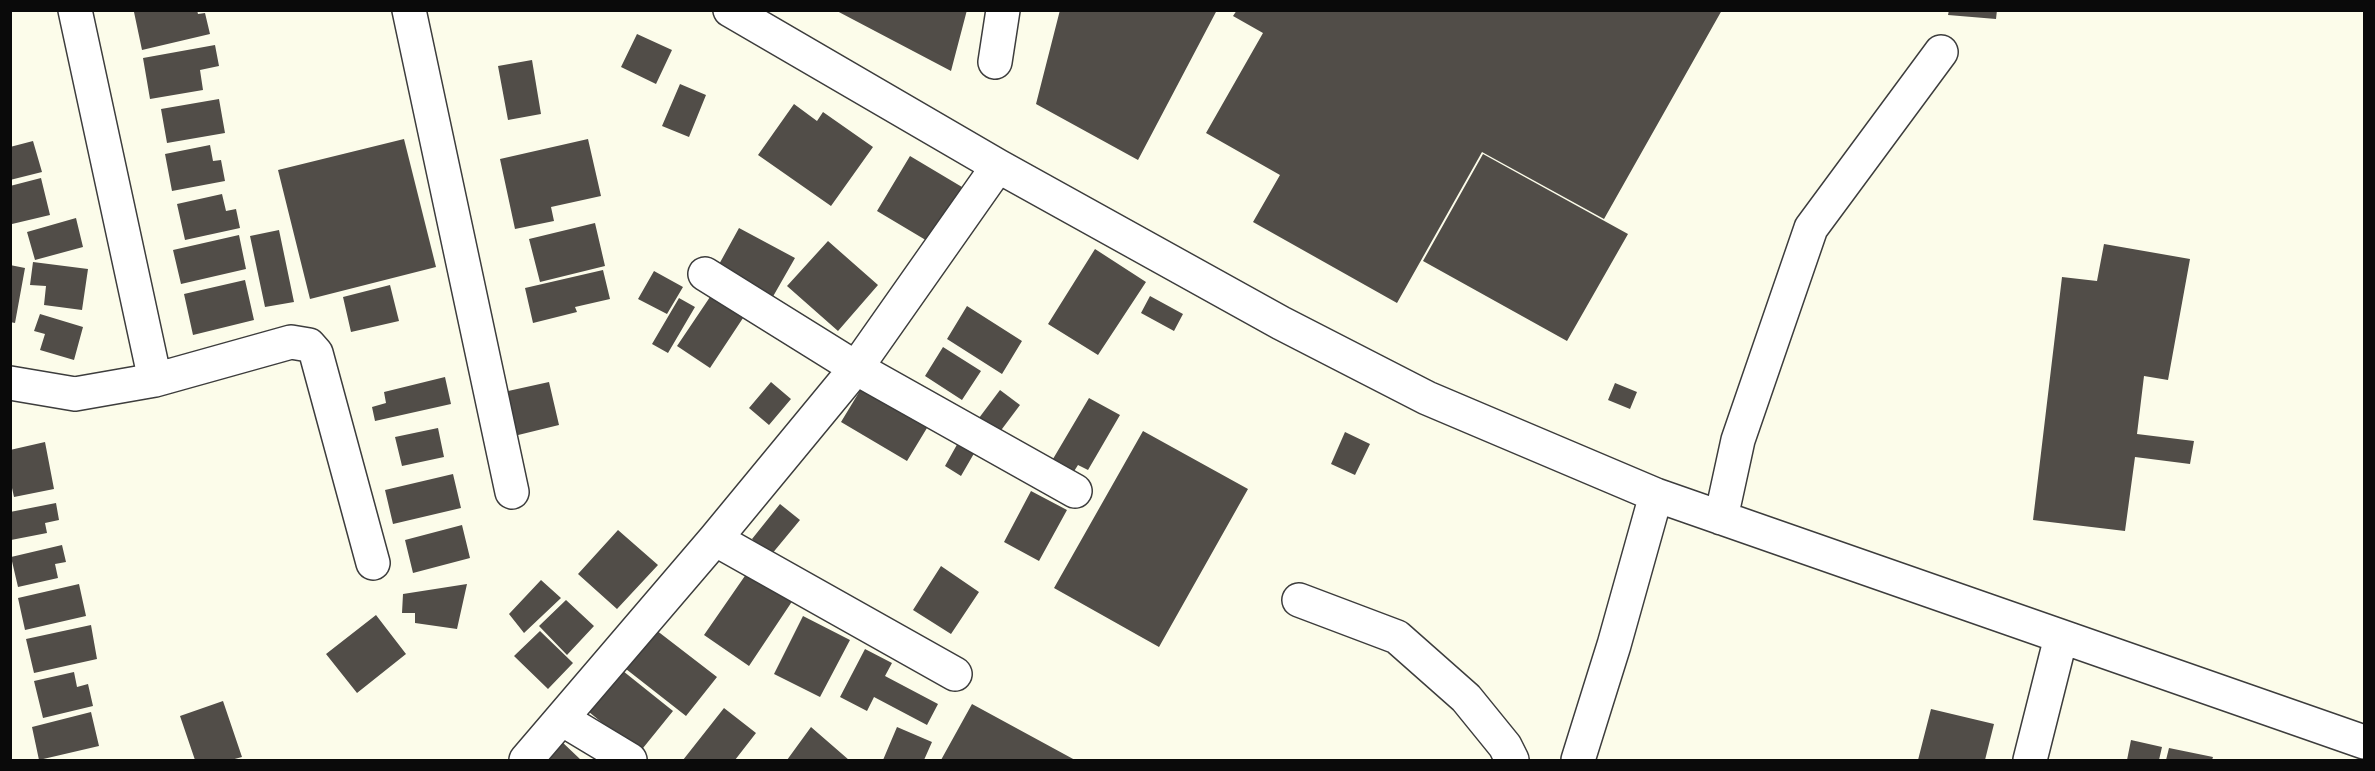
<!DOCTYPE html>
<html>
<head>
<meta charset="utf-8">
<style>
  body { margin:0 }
  #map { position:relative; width:2375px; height:771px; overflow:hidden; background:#fcfcea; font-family:Merriweather,serif }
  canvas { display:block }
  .frame { position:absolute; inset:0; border:12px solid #0a0a0a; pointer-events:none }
</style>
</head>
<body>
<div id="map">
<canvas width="2375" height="771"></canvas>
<div class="frame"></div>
</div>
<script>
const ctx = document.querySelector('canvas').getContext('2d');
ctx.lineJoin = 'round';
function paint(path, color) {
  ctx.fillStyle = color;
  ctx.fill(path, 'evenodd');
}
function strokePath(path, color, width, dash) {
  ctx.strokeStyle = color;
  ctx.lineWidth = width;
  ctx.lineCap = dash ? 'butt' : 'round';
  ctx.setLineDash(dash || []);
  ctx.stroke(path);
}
const building = new Path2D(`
  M140,10H197L198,14L205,13L210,34L142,50L134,12Z
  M835,10H967L951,71Z
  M1060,10H1217L1138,160L1036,104Z
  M1237,10H1722L1604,219L1482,152L1397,303L1253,222L1280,175L1206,133L1263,33L1233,16Z
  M1949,10H1997L1996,19L1948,15Z
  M637,34L672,50L656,84L621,67Z
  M215,45L219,66L200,70L203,90L150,99L143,58Z
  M532,60L541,114L508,120L498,66Z
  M680,84L706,95L689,137L662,126Z
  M219,99L225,133L167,143L161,109Z
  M794,104L817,121L823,112L873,147L831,206L758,155Z
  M404,139L436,267L310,299L278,170Z
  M588,139L601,196L551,207L554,221L515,229L500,159Z
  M33,141L42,172L10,180V147Z
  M210,145L213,161L221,160L225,181L172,191L165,154Z
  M1483,154L1628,234L1567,341L1423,261Z
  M910,156L962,187L929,242L877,211Z
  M41,178L50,215L12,224L10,186Z
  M222,194L226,211L236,209L240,228L185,240L177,204Z
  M76,218L83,247L35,260L27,232Z
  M595,223L605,266L540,282L529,239Z
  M739,228L795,258L771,300L717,268Z
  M279,230L294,302L265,307L250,236Z
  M239,235L246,269L181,284L173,250Z
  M828,241L878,285L838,331L787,286Z
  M2104,244L2190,259L2168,380L2144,376L2137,434L2194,441L2190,464L2135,457L2125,531L2033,520L2062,277L2097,281Z
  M1095,249L1146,282L1098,355L1048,324Z
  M33,262L88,269L82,310L44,305L46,286L30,285Z
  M10,265L25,268L15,323L10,322Z
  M603,270L610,299L575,307L577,312L533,323L525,288Z
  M654,271L683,287L667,314L638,299Z
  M245,280L254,320L193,335L184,294Z
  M390,285L399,321L351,332L343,297Z
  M712,294L745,315L710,368L677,346Z
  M1150,296L1183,314L1174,331L1141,313Z
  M679,298L695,307L668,353L652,344Z
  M967,306L1022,341L1002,374L947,339Z
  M40,314L83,327L74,360L40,350L45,334L34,331Z
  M943,347L981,371L962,400L925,376Z
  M445,377L451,404L375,421L372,407L386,403L384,392Z
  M549,382L559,425L510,437L499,393Z
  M771,382L791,399L769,425L749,408Z
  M1615,383L1637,392L1630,409L1608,400Z
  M864,384L930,423L907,461L841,422Z
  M1000,390L1020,405L999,433L979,418Z
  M1089,398L1120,415L1088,470L1078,465L1071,476L1050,464Z
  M438,428L444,457L402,466L395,437Z
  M1143,431L1248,489L1159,647L1054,588Z
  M1345,432L1370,444L1355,475L1331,464Z
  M959,441L976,450L961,476L945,466Z
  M45,442L54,489L14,497L10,479V450Z
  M453,474L461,508L393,524L385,490Z
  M1031,491L1067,510L1039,561L1004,542Z
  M56,503L59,520L45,523L47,533L11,540L10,512Z
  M780,504L800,520L771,555L752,539Z
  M462,525L470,558L413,573L405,540Z
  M618,530L658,565L617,609L578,574Z
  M62,545L66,562L55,564L58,578L18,587L11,557Z
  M941,566L979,592L951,634L913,610Z
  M749,570L793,600L749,666L704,635Z
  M541,580L561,598L524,633L509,614Z
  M79,584L86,616L25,630L18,598Z
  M467,584L457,629L415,623V613H402L403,594Z
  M566,600L594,626L567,655L539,626Z
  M376,615L406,654L357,693L326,654Z
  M803,616L850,640L820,697L774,674Z
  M91,625L97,659L34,673L26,639Z
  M656,630L717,677L686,716L626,669Z
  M540,631L573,663L548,689L514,656Z
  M865,649L892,663L885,676L938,704L927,725L874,697L867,711L840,697Z
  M623,671L673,711L639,753L589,712Z
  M74,672L77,687L88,684L93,706L43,718L34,681Z
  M223,701L242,757L231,760H195L180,716Z
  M972,704L1075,760H941Z
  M724,708L756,733L735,760H683Z
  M1931,709L1994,724L1985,760H1918Z
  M91,712L99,746L39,760L32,727Z
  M811,727L849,760H787Z
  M897,727L932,742L924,760H883Z
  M560,740L581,760H540Z
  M2131,740L2162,747L2159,760H2127Z
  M2169,748L2213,757L2212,760H2166Z`);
const minor = new Path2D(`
  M75,10L155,380
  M409,10L512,492
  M730,10L998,166L1281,323L1427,398L1656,495L2364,742
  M995,62L1003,10
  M705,274L856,368L1075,491
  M10,383L75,394L155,380L291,342L309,345L316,353L373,563
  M1721,518L1738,440L1811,228L1941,52
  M715,539L955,674
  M1299,600L1397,637L1466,698L1505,746L1512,760
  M562,719L630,760
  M526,760L715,539L856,368L998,166
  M1578,760L1614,645L1656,495
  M2030,760L2061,637`);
paint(building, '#514d48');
strokePath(minor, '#3d3d3d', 36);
strokePath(minor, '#fff', 33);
</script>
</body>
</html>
